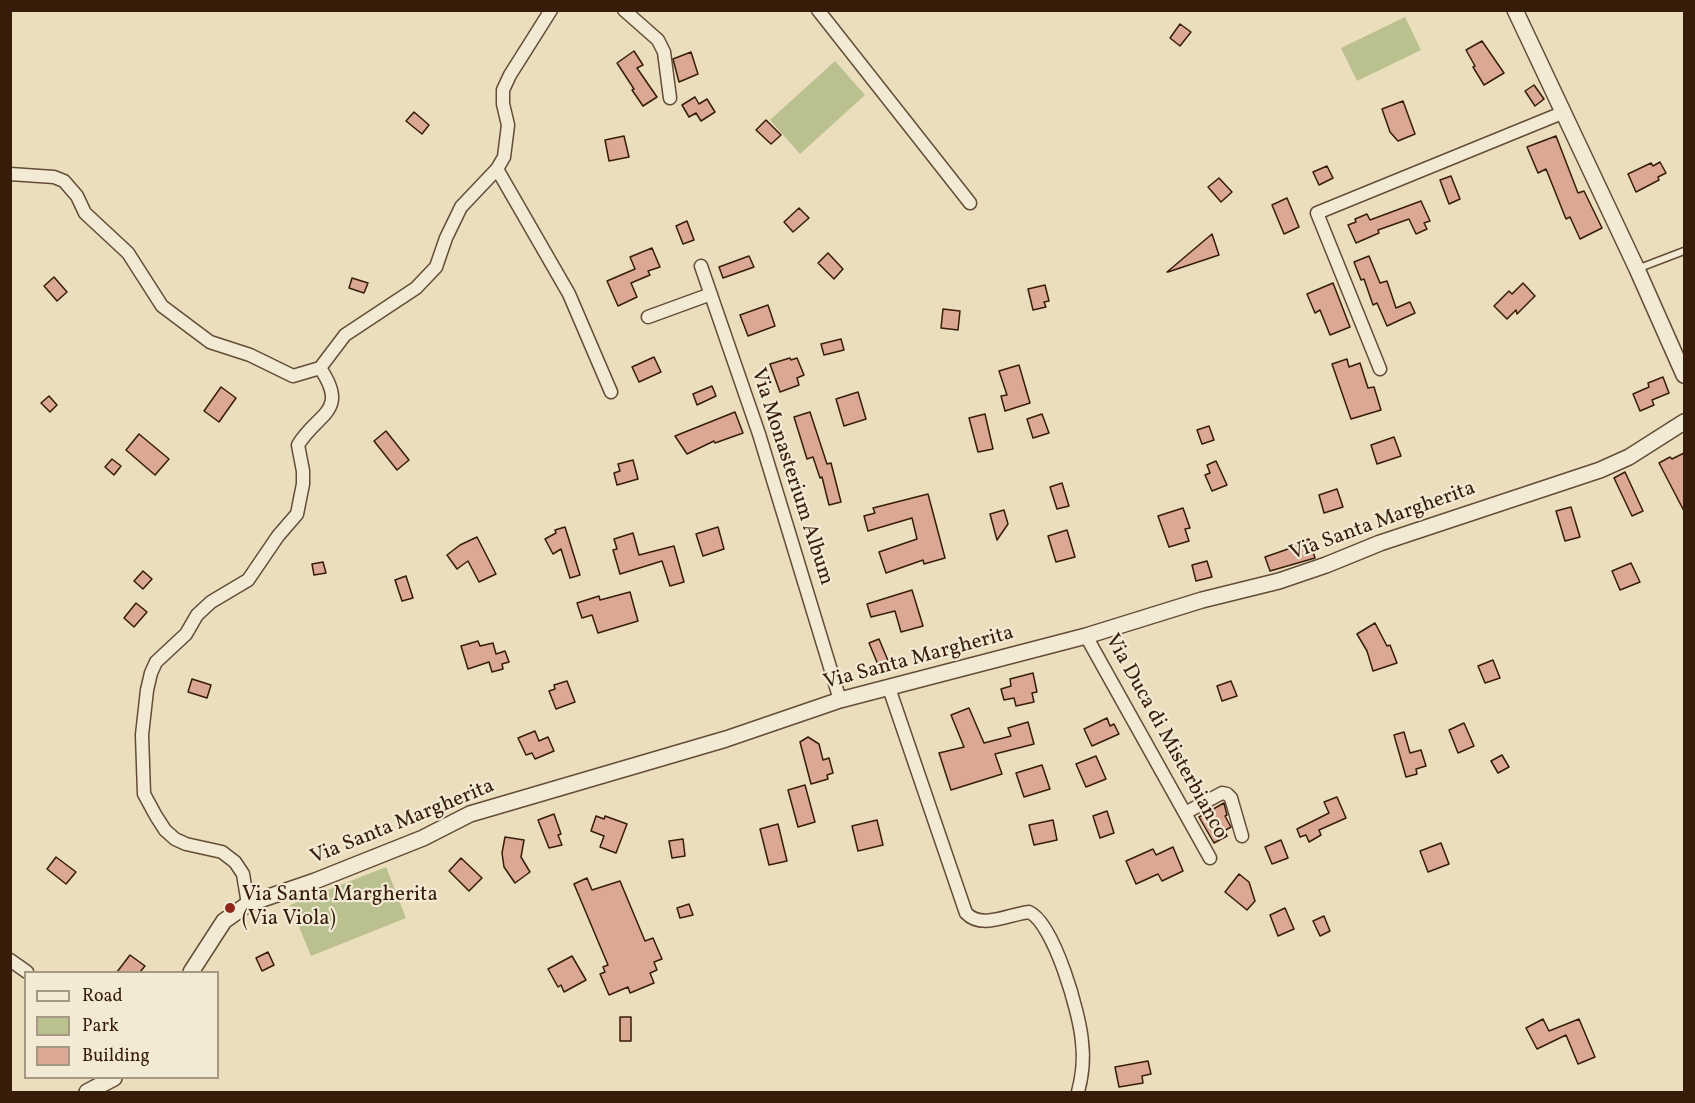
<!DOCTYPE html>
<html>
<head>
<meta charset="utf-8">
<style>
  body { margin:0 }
  #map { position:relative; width:1695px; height:1103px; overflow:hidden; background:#ebdebd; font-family:Vollkorn,serif }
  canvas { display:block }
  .frame { position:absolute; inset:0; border:12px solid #371c09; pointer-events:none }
  .legend { position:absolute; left:24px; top:971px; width:195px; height:108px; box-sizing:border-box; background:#f2ead4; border:2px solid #a79883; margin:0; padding:8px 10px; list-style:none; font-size:18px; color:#371c09 }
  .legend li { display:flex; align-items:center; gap:12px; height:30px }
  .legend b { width:30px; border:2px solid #a79883 }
</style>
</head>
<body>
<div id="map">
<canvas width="1695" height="1103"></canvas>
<div class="frame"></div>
<ul class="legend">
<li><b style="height:8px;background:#f2ead4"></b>Road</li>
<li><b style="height:16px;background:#bac18f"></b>Park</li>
<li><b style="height:16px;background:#dba993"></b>Building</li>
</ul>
</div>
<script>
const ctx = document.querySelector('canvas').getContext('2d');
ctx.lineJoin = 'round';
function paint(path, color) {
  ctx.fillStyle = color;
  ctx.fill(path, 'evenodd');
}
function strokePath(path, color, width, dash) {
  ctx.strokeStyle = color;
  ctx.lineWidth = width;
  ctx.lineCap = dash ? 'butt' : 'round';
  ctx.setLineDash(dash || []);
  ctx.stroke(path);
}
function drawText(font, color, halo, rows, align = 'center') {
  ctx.font = font + ' Vollkorn,serif';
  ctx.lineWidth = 4.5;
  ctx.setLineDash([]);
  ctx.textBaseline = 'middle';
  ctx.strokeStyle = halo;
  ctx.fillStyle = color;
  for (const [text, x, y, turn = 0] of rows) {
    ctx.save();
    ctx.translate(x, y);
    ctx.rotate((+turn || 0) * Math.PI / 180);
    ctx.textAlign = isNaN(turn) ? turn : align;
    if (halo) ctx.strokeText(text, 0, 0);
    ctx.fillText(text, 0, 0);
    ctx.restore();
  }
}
const green = new Path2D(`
  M1405,17L1421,50L1357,81L1341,48Z
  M835,61L865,95L800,154L770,120Z
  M386,867L406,918L311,956L290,905Z`);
const building = new Path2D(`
  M1180,24L1191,32L1180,46L1170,38Z
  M1482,41L1504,73L1484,85L1473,67L1475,66L1466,50Z
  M634,51L643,65L637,68L657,97L643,106L632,90L634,89L617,63Z
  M691,52L698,74L679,82L673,59Z
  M1534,85L1544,99L1535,106L1525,91Z
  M695,97L699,104L707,99L715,112L701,121L696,113L689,117L682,105Z
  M1403,101L1415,134L1398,141L1390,132L1382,109Z
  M414,112L429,125L422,134L406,121Z
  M766,120L781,135L771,144L756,130Z
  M624,136L629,157L609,161L605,140Z
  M1556,136L1578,193L1584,191L1602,228L1580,239L1570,217L1566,219L1546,169L1538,173L1527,147Z
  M1660,162L1666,173L1658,177L1659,180L1636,192L1628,174L1651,163L1653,166Z
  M1327,166L1333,178L1319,185L1313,172Z
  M1451,176L1460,199L1449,204L1440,180Z
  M1219,178L1232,192L1221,202L1208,187Z
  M1287,198L1299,227L1284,234L1272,205Z
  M1421,201L1430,221L1424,223L1427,229L1416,234L1409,219L1378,230L1379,233L1356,243L1348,225L1356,222L1355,219L1367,214L1370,220Z
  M799,208L809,218L793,232L784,222Z
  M687,221L694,240L683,244L676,226Z
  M1212,234L1219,255L1168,272H1167Z
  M652,248L660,267L648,271L650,275L631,283L637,297L618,306L607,281L635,269L630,257Z
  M828,253L843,269L834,279L818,263Z
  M749,256L754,267L723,278L719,267Z
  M1369,256L1380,283L1387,281L1396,308L1410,302L1415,313L1387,326L1377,303L1373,305L1364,279L1361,280L1354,262Z
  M54,277L67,292L57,301L44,286Z
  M352,278L368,283L364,293L349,288Z
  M1333,283L1350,327L1330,335L1320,310L1315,313L1307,294Z
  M1523,283L1535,296L1517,314L1516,310L1507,319L1494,306L1509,291L1512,294Z
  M1045,285L1049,301L1044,302L1046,307L1033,310L1028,289Z
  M768,305L775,326L748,336L740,315Z
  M943,309L960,311L958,330L941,328Z
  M841,339L844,350L824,355L821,344Z
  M654,357L661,372L639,382L632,367Z
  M790,358L791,360L797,358L804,375L797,378L799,385L780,392L770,364Z
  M1347,359L1349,367L1360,363L1368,388L1374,387L1381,410L1351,419L1332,364Z
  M1019,365L1030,403L1005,411L1001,396L1007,395L999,371Z
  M1663,377L1669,393L1652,400L1654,405L1640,411L1633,394L1649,387L1648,383Z
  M712,386L716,396L697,405L693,394Z
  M221,387L236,398L219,422L204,411Z
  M858,392L866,419L844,426L836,399Z
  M49,396L57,405L50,412L41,403Z
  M735,412L743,433L715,443L714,441L687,454L675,436Z
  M810,412L827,464L831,463L841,502L829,505L822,477L820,478L813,457L807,459L794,417Z
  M985,414L993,449L978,452L969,418Z
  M1042,414L1049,433L1033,438L1027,419Z
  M1209,426L1214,440L1202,444L1197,430Z
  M386,431L409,460L397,470L374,441Z
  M139,434L169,459L155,475L126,450Z
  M1394,437L1401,456L1377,464L1371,445Z
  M1684,453V511L1659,463L1670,457L1672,459Z
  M112,459L121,466L114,475L105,467Z
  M633,460L638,479L617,485L614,473L620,471L618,464Z
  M1216,461L1227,485L1212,491L1205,475L1210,473L1207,465Z
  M1625,472L1643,511L1632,516L1614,478Z
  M1062,483L1069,506L1057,509L1050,487Z
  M1337,489L1343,507L1324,513L1319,495Z
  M928,494L945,558L924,564L923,560L886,573L879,552L917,539L912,518L868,531L864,516L875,513L873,508Z
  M1571,507L1580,537L1565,541L1556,511Z
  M1183,508L1190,528L1185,529L1189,541L1169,547L1158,516Z
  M1004,510L1008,524L997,540L990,514Z
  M565,527L580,575L570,578L561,549L553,554L545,539L556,533L555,530Z
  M718,527L724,549L703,556L696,534Z
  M1067,530L1075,557L1056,562L1048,536Z
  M633,533L639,555L674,546L684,582L670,586L662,561L620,574L613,550L617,549L614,539Z
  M477,537L496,574L479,582L468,561L457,569L447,555L460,545Z
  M1309,539L1315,558L1270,571L1265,557L1288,549L1287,546Z
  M1207,561L1212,577L1196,581L1192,565Z
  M323,562L326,573L314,575L312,564Z
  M1631,563L1640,582L1620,590L1612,571Z
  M143,571L152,579L143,589L134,581Z
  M406,576L413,598L402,601L395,580Z
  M912,590L923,626L901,632L895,611L871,617L867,604Z
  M630,592L638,621L598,633L592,615L582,618L577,603L599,596L600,600Z
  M136,603L147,612L134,627L124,618Z
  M1375,623L1387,646L1390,645L1397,663L1373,671L1367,651L1357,634Z
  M879,639L889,663L879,667L869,643Z
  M478,641L480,646L493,643L496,654L505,651L509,662L502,664L503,669L492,672L489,662L468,669L461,646Z
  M1493,660L1500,678L1485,683L1478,666Z
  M1033,673L1037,692L1032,693L1034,702L1016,706L1014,698L1004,700L1001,689L1011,686L1010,679Z
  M192,679L211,685L207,698L188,692Z
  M567,681L575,702L556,709L549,691L555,689L554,685Z
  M1231,681L1237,696L1222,701L1217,686Z
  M969,708L984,743L1011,736L1008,728L1028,722L1034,744L995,754L1002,774L951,790L939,753L964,747L951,715Z
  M1107,718L1110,726L1114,724L1119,734L1092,746L1084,729Z
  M1464,723L1474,746L1458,753L1449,730Z
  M535,731L539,741L548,737L554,751L535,759L532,753L526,755L518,738Z
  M1404,732L1410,753L1421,750L1426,766L1416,769L1417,774L1406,777L1394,735Z
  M808,737L819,744L823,760L829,758L833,773L827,775L828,779L811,784L800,742Z
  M1502,755L1509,767L1498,773L1491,761Z
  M1096,756L1106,779L1086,787L1076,764Z
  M1042,765L1050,789L1024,797L1016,773Z
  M805,785L815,822L798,827L788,790Z
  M1337,797L1346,818L1319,830L1321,835L1309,842L1306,835L1300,837L1297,829L1329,813L1324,802Z
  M1224,803L1227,815L1225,816L1231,827L1224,831L1227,836L1214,843L1199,817Z
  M1107,811L1114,833L1100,838L1093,816Z
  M554,814L561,834L558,835L562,845L549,848L538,820Z
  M596,816L604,819L605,816L627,824L616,853L600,847L604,836L591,831Z
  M877,820L883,845L858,851L852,826Z
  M1053,820L1057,840L1034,845L1029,825Z
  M778,824L787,861L769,865L760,829Z
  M505,837L524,840L521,857L530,872L515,883L504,867L502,853Z
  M683,839L685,856L672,858L669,841Z
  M1281,840L1288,858L1272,864L1265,847Z
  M1441,843L1449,864L1428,872L1420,851Z
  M1173,847L1183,871L1162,881L1158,874L1136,884L1126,861L1153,849L1156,855Z
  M56,857L76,872L66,884L47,869Z
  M461,858L482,878L469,891L449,871Z
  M1239,874L1249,882L1255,901L1247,910L1225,892Z
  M587,878L592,890L620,881L645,941L653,938L662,959L654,962L657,970L650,973L654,983L630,993L628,987L609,995L600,974L605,972L603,967L608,965L574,884Z
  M689,904L693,915L680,918L677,908Z
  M1285,908L1294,929L1278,936L1270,915Z
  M1324,916L1330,931L1320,936L1313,921Z
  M268,952L274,965L262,971L256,958Z
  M130,955L145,966L140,972H117Z
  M572,956L586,980L564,992L561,985L558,987L548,969Z
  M620,1017H631V1041H620Z
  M1543,1019L1549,1031L1579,1019L1595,1057L1578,1064L1566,1035L1537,1049L1526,1028Z
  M1148,1061L1151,1074L1142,1076L1143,1083L1119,1087L1115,1067Z`);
const service = new Path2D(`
  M1637,269L1684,251`);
const minor = new Path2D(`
  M624,10L658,40L664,52L670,98
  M818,10L970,203
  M497,169L569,294L611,392
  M10,174L54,177L64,181L77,196L85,213L128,253L162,306L210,342L250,355L293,376L320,368
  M701,266L759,434L840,700
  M648,317L711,294
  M1380,369L1317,213L1562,113
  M1086,636L1210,858
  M889,688L966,913C982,930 1009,914 1029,912C1054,923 1080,1014 1082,1042C1084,1058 1082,1077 1078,1092
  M1185,813L1222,793L1227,794L1231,798L1242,836
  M248,904L243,874L235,862L222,852L186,844L175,839L165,830L156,816L144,794L142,735L147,690L151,673L156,662L186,634L197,615L211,602L248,580L278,536L297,514L303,484V471L298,445C317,413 350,412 320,368L345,335L416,288L436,267L446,238L461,207L497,169L504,157L508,125L503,104V90L510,75L551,10
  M10,960L27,972`);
const tertiary = new Path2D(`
  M1515,10L1637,269L1684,375
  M191,972L224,921L248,904L315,881L423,838L470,814L726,739L840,700L1086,636L1202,600L1279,581L1326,565L1380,543L1600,470L1629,457L1684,422
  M87,1092L114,1078`);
const markers = [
  [230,908,6,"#8f2418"]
];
const streetNames = [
  ["Via Monasterium Album",791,477,72],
  ["Via Santa Margherita",1383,522,-20],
  ["Via Santa Margherita",919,659,-15],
  ["Via Duca di Misterbianco",1165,737,61],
  ["Via Santa Margherita",403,823,-22]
];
const poiNames = [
  ["Via Santa Margherita",242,896],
  ["(Via Viola)",242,920]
];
paint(green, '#bac18f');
paint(building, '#dba993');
strokePath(building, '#371c09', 1.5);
strokePath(service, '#644c36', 9);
strokePath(minor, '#644c36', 15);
strokePath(tertiary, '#644c36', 18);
strokePath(service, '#f2ead4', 6);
strokePath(minor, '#f2ead4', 12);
strokePath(tertiary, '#f2ead4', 15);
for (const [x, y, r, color] of markers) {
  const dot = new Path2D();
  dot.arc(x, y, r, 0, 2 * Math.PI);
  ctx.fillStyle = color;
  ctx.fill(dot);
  strokePath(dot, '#f2ead4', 2);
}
drawText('21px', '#371c09', '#f2ead4', streetNames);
drawText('21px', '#371c09', '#f2ead4', poiNames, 'left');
</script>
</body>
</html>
